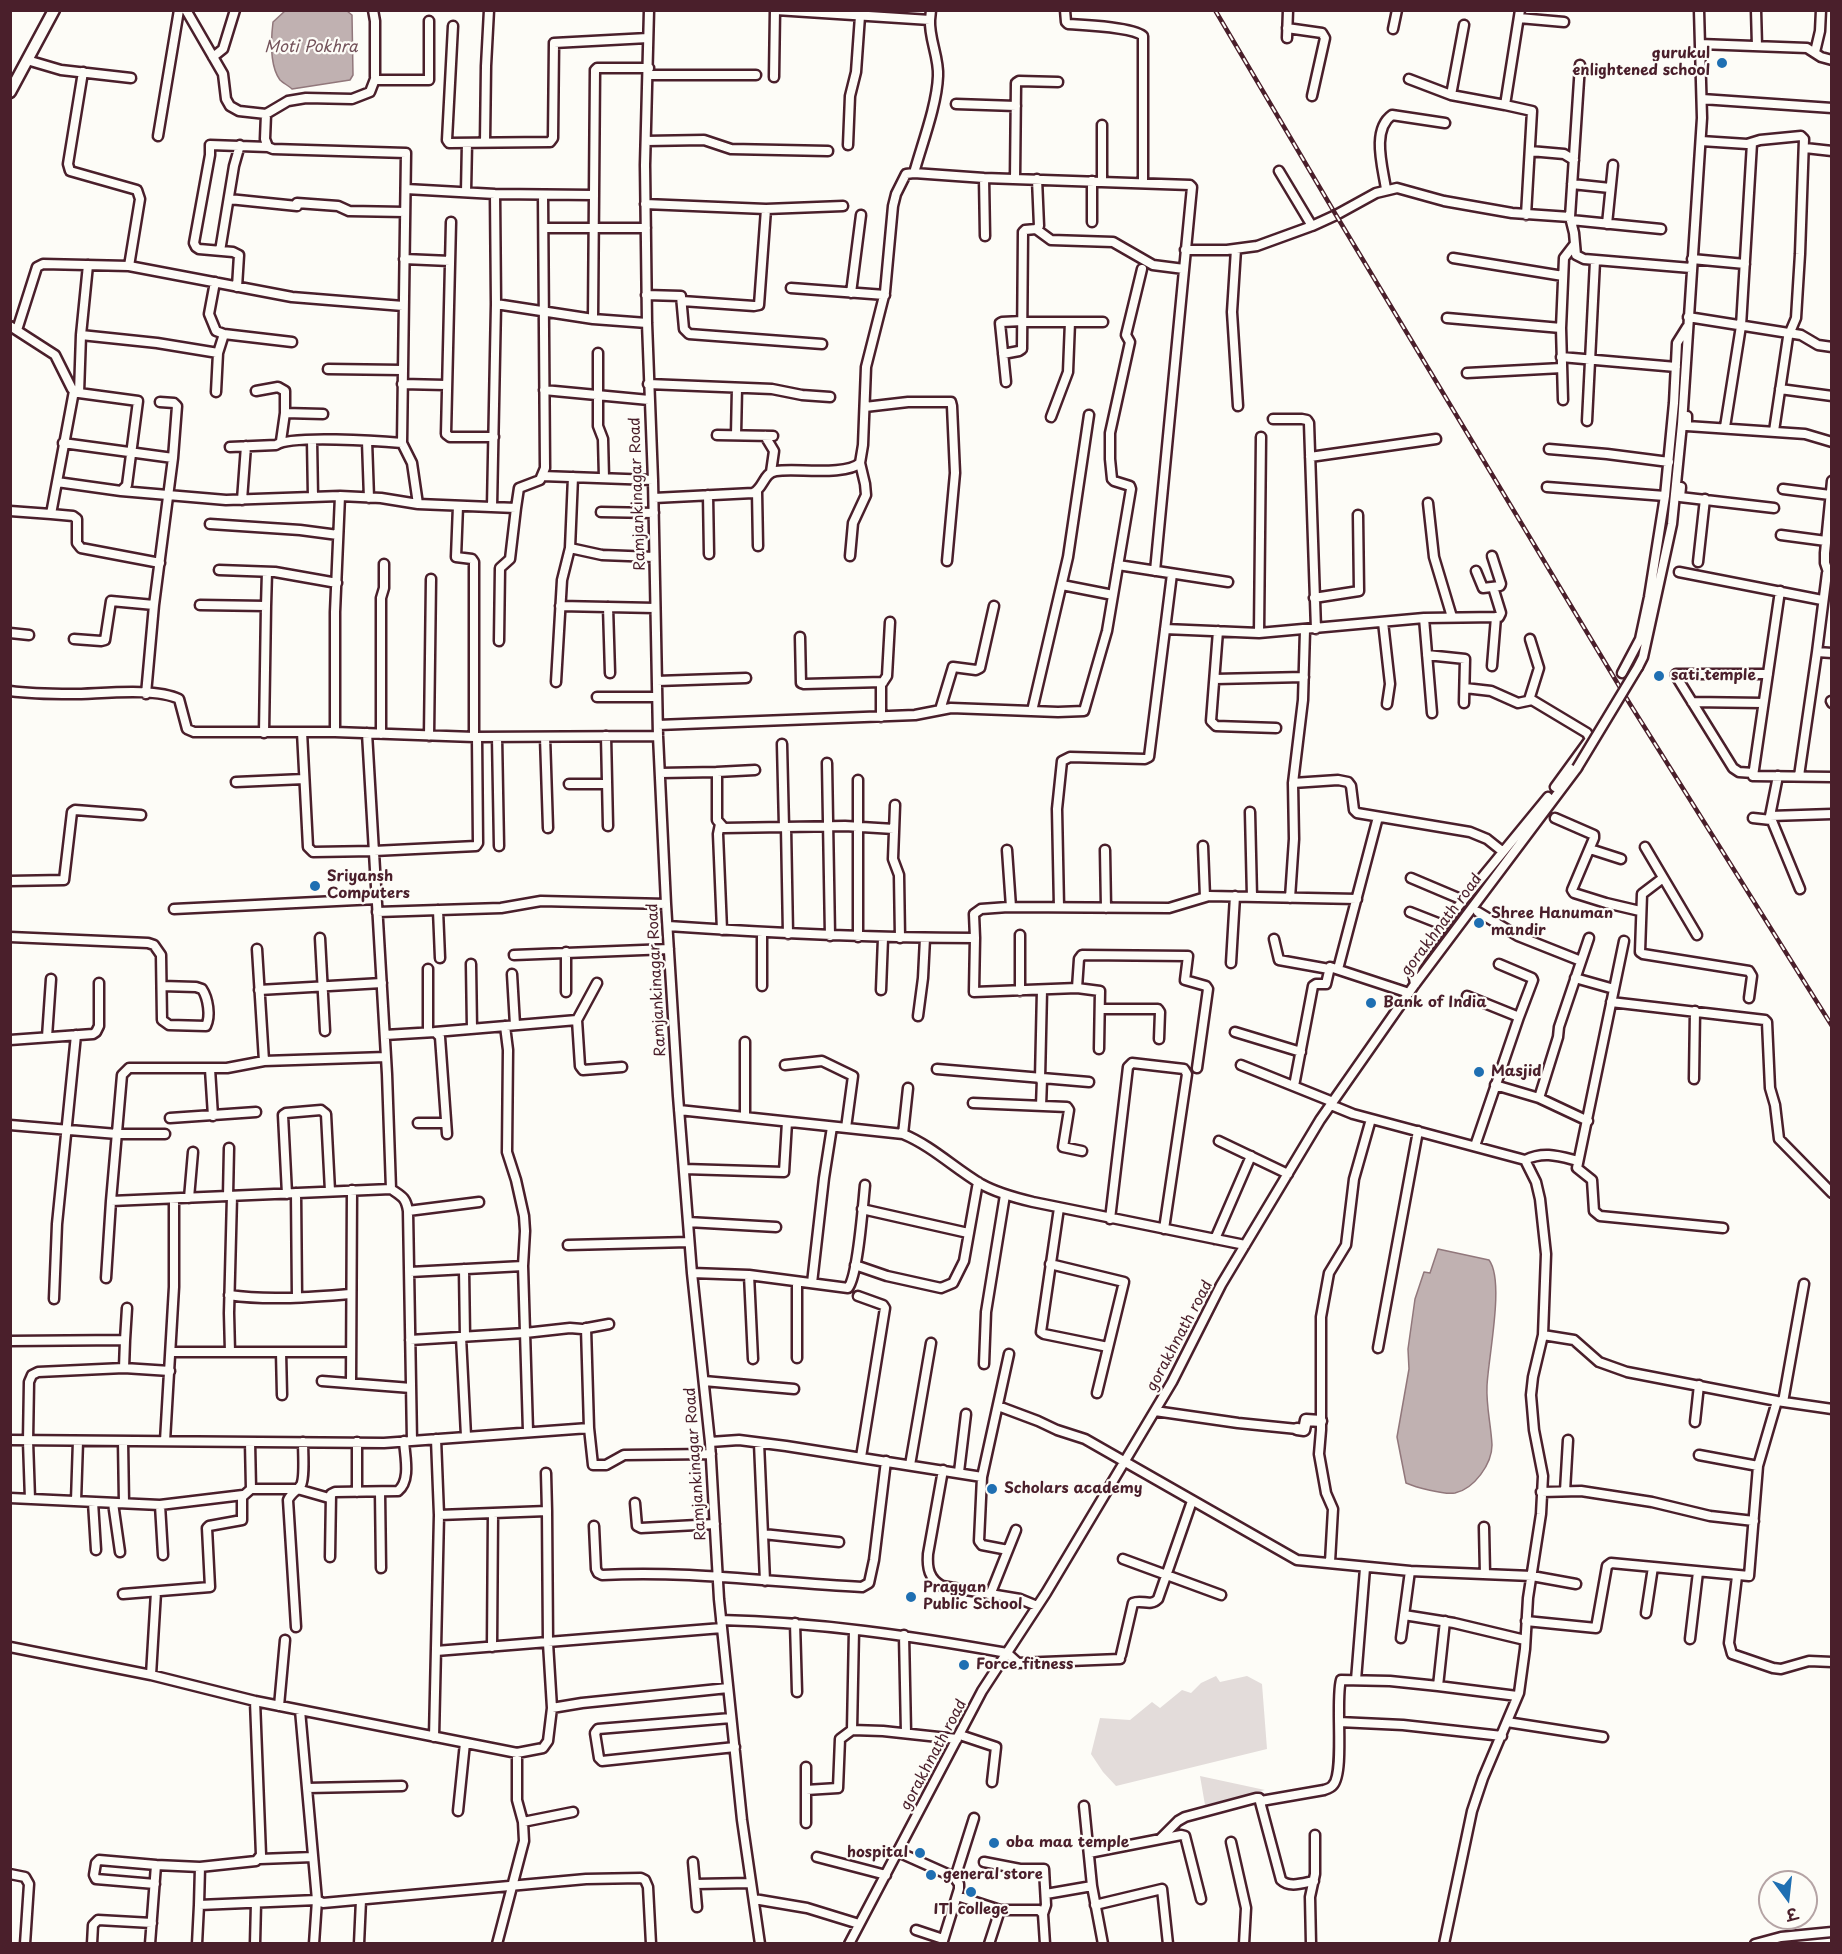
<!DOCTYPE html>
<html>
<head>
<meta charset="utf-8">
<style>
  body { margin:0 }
  #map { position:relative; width:1842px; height:1954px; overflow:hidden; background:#fdfcf7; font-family:"Playpen Sans","Playpen Sans Deva",sans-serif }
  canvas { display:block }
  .frame { position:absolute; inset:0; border:12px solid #4a1f2b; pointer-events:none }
  .north { position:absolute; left:1758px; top:1870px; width:60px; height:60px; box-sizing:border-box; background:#fdfcf7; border:2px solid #b5a4a5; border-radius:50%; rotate:165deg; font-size:16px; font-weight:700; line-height:24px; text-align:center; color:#4a1f2b }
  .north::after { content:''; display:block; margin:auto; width:21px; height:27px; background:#1f6fb2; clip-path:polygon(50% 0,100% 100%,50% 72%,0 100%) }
</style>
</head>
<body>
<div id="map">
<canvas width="1842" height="1954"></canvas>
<div class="frame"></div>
<div class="north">उ</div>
</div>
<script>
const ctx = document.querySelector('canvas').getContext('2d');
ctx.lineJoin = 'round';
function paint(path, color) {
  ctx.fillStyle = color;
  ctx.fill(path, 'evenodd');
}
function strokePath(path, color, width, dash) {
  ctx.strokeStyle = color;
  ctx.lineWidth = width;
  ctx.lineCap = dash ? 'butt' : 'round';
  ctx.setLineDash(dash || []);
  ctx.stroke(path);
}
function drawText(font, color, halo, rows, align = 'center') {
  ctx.font = font + ' "Playpen Sans",sans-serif';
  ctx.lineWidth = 4.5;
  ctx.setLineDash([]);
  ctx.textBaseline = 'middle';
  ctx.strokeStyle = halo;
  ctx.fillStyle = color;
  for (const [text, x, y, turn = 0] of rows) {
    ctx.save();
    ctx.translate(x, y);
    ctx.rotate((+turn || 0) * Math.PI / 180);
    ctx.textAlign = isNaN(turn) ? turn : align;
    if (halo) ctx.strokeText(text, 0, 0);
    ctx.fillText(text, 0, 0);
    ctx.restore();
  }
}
const green = new Path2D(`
  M1216,1676L1220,1682L1247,1676L1262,1684L1267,1749L1116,1786L1103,1772L1091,1754L1100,1718L1130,1720L1152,1702L1160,1708L1182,1690L1191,1693L1201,1683Z
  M1200,1776L1265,1790L1205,1805Z`);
const water = new Path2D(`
  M286,10L347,11L352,15L353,75L350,80L292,89C289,86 283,83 280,80C269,65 271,39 273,22Z
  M1438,1249L1489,1260C1505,1281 1488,1358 1487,1386C1486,1406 1491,1425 1492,1445C1492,1464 1474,1489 1455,1493C1444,1495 1415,1487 1406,1483L1397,1437L1409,1369L1408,1349L1415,1299L1424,1272L1430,1273Z`);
const minor = new Path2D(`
  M186,10L223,74L226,99L230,106L239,111L266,114L265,139L268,147L273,149L406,153L402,443L412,463L418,504L516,508L510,559L500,568L499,641
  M373,10L375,21V77L377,80H429V21
  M649,10L645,165L647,323L653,480L658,736L666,904L678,1096L692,1273L710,1442L719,1599L742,1820L760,1944
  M776,10L930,20L931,10
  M1065,10L1066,22L1068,24C1084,25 1132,27 1143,36V183
  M1756,10L1757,46
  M1519,18L1564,22
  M453,26L447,140L449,143L550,142L553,138L554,43L648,38
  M1287,28L1322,33L1325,38L1312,96
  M1393,29L1397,10
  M1287,38L1288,10
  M1700,44L1807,48L1821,57L1832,60
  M1815,52L1820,31L1821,10
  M213,57L223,49L235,10
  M27,60L61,70L131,78
  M83,72L68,164L70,171L137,190L140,199L129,266
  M649,75H756
  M774,77L775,10
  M1409,79L1451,95L1505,105L1520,10
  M1451,95L1464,25
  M1702,99L1832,108
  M956,104L1016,106
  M1505,105L1532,111L1526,215
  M266,114L288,101L306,98L352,99L370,92L375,79
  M1102,125V181
  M158,136L179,10
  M646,141L704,140L731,149L828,151
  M1701,141L1747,144L1760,140L1801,136L1804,139L1800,254L1796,318L1788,337L1774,431
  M485,142L486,66L489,10
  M848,145L850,96L856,72L860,16
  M1805,148L1832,151
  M1530,151L1564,154L1574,160
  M1279,171L1312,226
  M914,173C922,144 937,105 938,76C939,57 929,39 930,20
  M984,178L985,236
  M1015,179L1016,83L1019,81L1058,82
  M1572,184L1610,188
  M406,189L495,194L593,195
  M1386,189C1383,168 1371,130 1392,115L1445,123
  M466,192L467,143
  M229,199L297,206
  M297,203L338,206L349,211L405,212
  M645,204L766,209L843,206
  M1570,217L1580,65
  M1571,220L1661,229
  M451,222L446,434L450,437H494
  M1092,222V181
  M1607,224L1613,165
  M544,228H646
  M1036,229L1051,240L1113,242L1153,265L1184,269
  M1236,249L1232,312L1238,406
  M1185,250H1227L1257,246L1312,226L1336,215L1376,193L1397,188L1444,201L1512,213L1570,217L1574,233L1576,255L1584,259L1691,268
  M220,251L234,166L240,145
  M1453,258L1563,276
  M404,259L450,261
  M1692,259L1745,264
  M215,282L209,314L216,331L224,334L292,342
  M237,287L239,255L233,252L199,249L196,247L194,243L210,155V145L268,147
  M791,288L885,295
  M851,293L861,215
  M646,295L681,296L684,329L689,334L822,344
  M682,301L754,306L759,305L766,209
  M496,304L593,319L647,323
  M1688,317L1801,335L1818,345L1832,347
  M1447,318L1561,328
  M593,319L595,70L597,68H649
  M1022,322H1103
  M10,326L55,355L72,389L78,392
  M17,330L37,267L43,264L129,266L292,297L403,306
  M81,335L88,265
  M218,353L224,334
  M598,353V426L603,439L604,478
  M1003,354L1019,351L1022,349L1023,232L1025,230L1036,229L1039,226L1037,179
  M1561,357L1676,367
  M328,369L402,370
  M1467,373L1562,368
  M1006,382L1000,323L1002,322L1022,321
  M402,384L446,385
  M648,384L772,389L802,395L830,397
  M1780,389L1832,396
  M544,390L649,400
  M256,391L278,387L285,391V413L281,441
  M1563,400L1561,328L1564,258L1574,245
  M865,407L908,402H951L952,406L955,473L947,561
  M285,413L323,414
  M1687,416V426L1805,434L1832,442
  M1051,417L1068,372L1070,322
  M1273,419H1302L1307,420L1309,423L1316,629
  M1587,421L1595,261
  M1725,427L1741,326L1752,143
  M717,435L773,436
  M736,435L737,388
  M765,436L774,451L771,472
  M312,440L313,497
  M367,441L369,498
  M63,443L173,458
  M230,447L276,445C290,435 380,441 402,443
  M1549,449L1607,454L1669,462
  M1310,457L1436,439
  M542,476L653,480
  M57,482L121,491L127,485L138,401L79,393L81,335L157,343L218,353L216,392
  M1547,487L1665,496
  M1681,487L1680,497L1774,508
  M1783,489L1830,495
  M121,491L226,500L340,496L381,498L418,504
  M757,491L758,546
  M708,495L709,554
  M654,498L753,493C764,488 763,473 776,471C795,468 846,476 860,463L863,445L866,367L885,292L893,206L896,194L906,174L914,173L984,178L1190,185L1192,187L1155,571
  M242,500L246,446
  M1428,503L1434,557L1452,617
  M458,506L456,557L472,559L474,562V737
  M492,507L496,304L495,194
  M516,508L519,488L540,480L545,468L543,195
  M10,511L51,514L74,391
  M601,512L654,513
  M51,514L73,516L77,519V543L81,548L160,563
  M210,524L300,530L338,535
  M1781,535L1826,541
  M570,548L602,555L654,557
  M850,556L853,523L866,495L865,484L860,463
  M1698,562L1705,499
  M1118,565L1228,582
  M219,570L275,572L337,583
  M1476,571L1483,588L1500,586L1501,584L1492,556
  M1832,571L1827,573L1817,652L1832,653
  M1679,572L1822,600
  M1828,572L1825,563V553L1832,481
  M1062,585L1113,595
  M1780,591L1753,776L1832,777
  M1314,598L1359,591L1358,515
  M200,605L266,606L264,733
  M266,606L267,572
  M560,606L655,608
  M608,607L610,673
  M1424,618L1432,713
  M1383,622L1390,684L1387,704
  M1165,629L1259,633L1424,618L1499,617L1501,613L1493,587
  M1218,631L1211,721L1216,726L1276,728
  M10,633L29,635
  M1259,633L1261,437
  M800,637L801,683L804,684L883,682
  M74,639L101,641L105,640L111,601L154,605
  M1427,655L1465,659L1464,703
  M1492,666L1496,617
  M1638,667L1643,657L1672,524L1682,424L1702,118L1699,10
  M1622,673L1640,639L1649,597L1665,496L1674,403L1677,343L1687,327
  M1215,679L1304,677
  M657,681L746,678
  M556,682L562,580L570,548L573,477
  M1465,688L1491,691L1518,703L1532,700L1587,733L1590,739L1555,787
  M10,691C31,694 51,694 72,694C99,694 155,687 179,699L187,729L194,732H335L474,737L658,736
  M146,694L154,605L173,458L177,406L174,403L160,402
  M597,697H657
  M1529,700L1539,668L1530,639
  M1831,701L1832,703
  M1692,702L1763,703
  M940,710L953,667L976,670L980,668L994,606
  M1032,711L1068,557L1089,415
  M881,717V685L887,676L890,622
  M658,725L915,715L951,708L1058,712L1084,711L1107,631L1131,489L1130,486L1114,481L1112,479L1110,459V433L1130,342L1126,335L1142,269
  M302,732L308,847L313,852L374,851L476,846L478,843L477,737
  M335,732V612L340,496
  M367,733L387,1074L391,1189C401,1196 406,1197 408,1211L412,1441
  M381,734V598L384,588V564
  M429,736L431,579
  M606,736L608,826
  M497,737L499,846
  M545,737L548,828
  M782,744L784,827
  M827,763L830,936
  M717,772L755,770
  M660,773L717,772V820L724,828L845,826L894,829
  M1753,773L1739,772L1733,768L1676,676V674H1768
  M1778,776L1770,816L1800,889
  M1799,776L1817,652
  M236,782L304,779
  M1293,783L1338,780L1348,782L1351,786L1354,810L1357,813L1470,832L1487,839L1502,851
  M569,784H607
  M895,805L893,859L899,875L900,938
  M1250,812L1252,897
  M1770,816L1832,814
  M1555,818L1594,835V838L1572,890L1574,893L1606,903L1640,911
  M1753,818L1771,820
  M720,824L718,834L722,930
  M786,827L788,934
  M1203,846L1205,897
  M1645,847L1697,935
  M1590,849L1621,859
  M1007,850L1011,907
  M1105,850L1106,908
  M1411,878L1463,900
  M1663,878L1642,894L1640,952L1643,954L1749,971L1752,976L1749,998
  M10,881L64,880L72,812L75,810L141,815
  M1290,898L1294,839L1293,783L1303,700L1305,630
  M1059,907L1057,809L1062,761L1070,757L1145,759L1149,757L1172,574
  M174,909L377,899
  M438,910L440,958
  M377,912L501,908L541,901L666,904
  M1410,912L1443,925
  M1478,912L1518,936L1581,961
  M668,926C770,933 872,938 975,938L974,914L981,909L1008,907L1169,908L1209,896L1357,899
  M1020,935V991
  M10,937L148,943L154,945L161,955L162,1020L169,1025L206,1026C211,1016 208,998 202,989L196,987L162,986
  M858,937V780
  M320,938L325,1031
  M975,938L974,992L1077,988L1100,991L1099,1049
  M1274,939L1279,960L1329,969
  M1624,941L1577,1168L1592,1180L1594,1211L1600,1216L1723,1228
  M257,949L264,1061
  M566,952V992
  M514,955L669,949
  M1231,963L1235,896
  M471,964L472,1029
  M428,969V1032
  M1338,969L1378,817
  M512,974L515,1025
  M1575,978L1614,989
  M597,983L577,1020L580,1066L583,1070L622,1067
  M1415,984L1413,973L1415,966L1443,925L1548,797
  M762,986V933
  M1077,988L1079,959L1082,955L1188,956L1185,980L1206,986L1208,989L1197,1068
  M259,990L382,983
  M881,990L883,938
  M1467,996L1519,1017
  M1611,1002L1765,1020L1767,1022L1770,1088L1775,1105L1779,1139L1832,1193
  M1100,1009H1158L1160,1012L1159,1039
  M918,1016L923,978L925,938
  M505,1026L508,1050L507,1152L516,1180L524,1216L525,1231L523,1266L528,1431
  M435,1032L577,1020
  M1235,1032L1301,1052
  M385,1035L435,1032L440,1037L447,1134
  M47,1037L51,979
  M10,1040L93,1034L96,1032L99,1026V983
  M745,1042V1117
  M386,1057L264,1061L227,1068H129L122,1075L111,1201L391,1189
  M785,1065L822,1061L853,1076L846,1128
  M1241,1065L1333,1102
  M210,1069L213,1116
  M937,1069L1089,1082
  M1040,1079L1042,990
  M1694,1079L1695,1011
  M1495,1085L1539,1098L1588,1121
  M1294,1086L1313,986L1316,984H1326L1330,967L1409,993
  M1539,1098L1558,1037L1559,1027L1589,938
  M973,1103L1067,1107L1069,1110L1063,1147L1082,1151
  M1331,1105L1353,1114L1525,1160L1536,1182L1540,1199L1546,1254L1543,1335L1533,1377L1531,1395L1534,1430L1543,1476L1541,1514L1528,1598L1525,1649L1519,1693L1483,1778L1472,1811L1444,1944
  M1041,1106L1042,1079
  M679,1110L903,1134C932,1146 954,1168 981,1184C997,1193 1016,1198 1033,1202L1245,1245
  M170,1118L256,1112
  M418,1123H446
  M10,1125L117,1134H165
  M903,1134L908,1088
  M1219,1141L1288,1174
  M1475,1146L1519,1017L1533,980L1532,978L1499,964
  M1525,1160C1544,1151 1558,1156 1578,1161
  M684,1169L784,1172L787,1122
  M296,1193L297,1297
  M287,1194L283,1115L286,1113L321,1110L326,1114L330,1191
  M228,1196L229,1148
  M189,1198L193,1152
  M1059,1208L1041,1332L1044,1334L1108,1347
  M862,1209L968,1233
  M408,1211L479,1202
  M1110,1219L1128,1067L1132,1063L1184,1069L1187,1074L1164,1229
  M688,1222L776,1227
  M1215,1239L1251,1156
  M568,1245L689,1242
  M1050,1264L1124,1282L1097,1393
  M855,1265L887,1276L941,1288L953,1283L964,1261L978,1182
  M464,1269L465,1337
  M410,1272L523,1266
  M692,1273L749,1275L848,1288C858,1276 863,1204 865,1185
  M749,1275L753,1359
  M106,1278L111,1201
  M812,1283L824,1178L832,1127
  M229,1295C269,1301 311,1297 351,1294
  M858,1296L883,1305L885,1308L861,1457
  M54,1299L57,1224L76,1035
  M586,1328L589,1428L593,1465H606L624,1455L711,1454
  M1543,1335L1574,1340L1599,1362L1627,1372L1777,1401L1832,1409
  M461,1337L466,1436
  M410,1340L525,1333L570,1328L582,1329L609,1324
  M10,1341L125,1340L127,1308
  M1378,1348L1418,1131
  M171,1352H351
  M230,1352L229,1313L232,1196
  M281,1352L282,1395
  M797,1358V1282
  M984,1364L986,1312L1005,1195
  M124,1368L170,1371
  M322,1381L411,1388
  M704,1381L794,1389
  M351,1383L352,1190
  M1783,1402L1804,1284
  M998,1406L1038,1421L1057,1430L1085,1439L1297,1560L1410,1571L1532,1576L1576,1584
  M1155,1411L1238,1423L1297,1429
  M1695,1422L1699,1385
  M10,1440L384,1443L589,1428
  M123,1441L124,1503
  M165,1441L174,1287V1199
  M250,1442L251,1489H297
  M710,1442L739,1440L786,1446L982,1477
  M759,1443L765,1581
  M1699,1455L1758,1466
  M910,1465L931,1343
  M943,1470L928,1554C927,1568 929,1579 942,1586L1020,1599L1037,1606
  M959,1472L966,1414
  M546,1473L547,1511
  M301,1490L329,1498
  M1565,1491L1568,1440
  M357,1492V1442
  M380,1492L381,1568
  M1541,1492L1581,1491L1652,1502L1710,1516L1754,1521
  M10,1498L160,1505L243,1495
  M30,1499L28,1441L29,1382L32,1375L38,1372L124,1368L125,1340
  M76,1501L78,1441
  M93,1502L96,1550
  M113,1503L120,1552
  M635,1503L637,1526L641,1528L715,1524
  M160,1505L163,1555
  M594,1526L596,1569L598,1573L602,1575C689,1570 776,1583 862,1587L869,1583L874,1560L886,1461
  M1484,1527L1485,1574
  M763,1534L839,1542
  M1008,1550L982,1545L979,1541L982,1477L1009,1354
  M330,1557L331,1494L335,1492L398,1491C411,1480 405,1457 404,1441
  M1123,1559L1221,1595
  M1330,1562L1333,1509L1326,1493L1319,1454L1321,1430V1317L1329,1273L1346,1245L1354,1179L1371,1119
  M1737,1576L1729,1643L1732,1654L1773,1668L1781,1669L1809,1661L1832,1662
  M123,1594L210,1587L207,1528L209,1526L242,1520V1497L251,1489
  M990,1595L1016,1530
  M1646,1613L1653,1567
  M1404,1615L1454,1623L1525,1640
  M721,1620C817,1622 912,1636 1007,1653L1018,1663L1120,1659
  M1526,1621L1596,1628L1607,1566L1611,1563L1749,1576L1758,1466L1777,1401
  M795,1623L797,1692
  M296,1627L288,1500C291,1493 297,1491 301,1485C305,1478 303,1452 303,1442
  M854,1630L852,1730L883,1731L957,1739
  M904,1635L906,1733
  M1401,1638L1410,1571
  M1690,1639L1698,1572
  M10,1647L151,1675L255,1701L517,1753L543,1748L548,1741L552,1708L548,1643L547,1511L439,1515
  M492,1647L493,1513
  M436,1651L722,1628
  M1121,1655L1133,1603C1142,1599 1150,1607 1158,1599L1192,1501
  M151,1675L156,1592
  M1356,1680L1365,1568
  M1438,1686L1445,1621
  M279,1706L285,1640
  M552,1708L582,1703L728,1688
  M300,1710L317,1900L323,1903L586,1879L641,1878L645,1880L648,1887L651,1944
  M731,1718L598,1729L595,1733L599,1758L602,1761L735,1747
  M1339,1722L1403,1725L1502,1736
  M1507,1722L1603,1737
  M960,1735L996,1747L992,1782
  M434,1737L439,1515L436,1439
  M517,1753V1800L523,1822
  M806,1767V1823
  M307,1788L402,1786
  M806,1790L838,1788L840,1739L852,1730
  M1261,1801L1324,1790C1327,1789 1331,1788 1333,1785C1345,1772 1335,1700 1341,1680L1390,1681L1438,1686L1517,1696
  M1084,1806L1092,1886L1103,1944
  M458,1811L465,1743
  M1160,1839L1178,1821L1185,1817L1256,1798H1259L1281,1880C1289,1888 1303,1883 1314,1881
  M1231,1842L1246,1908L1244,1944
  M898,1852L954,1877L959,1884V1889L942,1944
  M1089,1853L1181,1835L1185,1836L1201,1899
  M817,1857L886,1875
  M260,1859L313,1857
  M693,1862L697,1907
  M984,1862L1020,1869H1044L1046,1905L1043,1914
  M10,1874L25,1877L29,1884L25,1944
  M955,1878L974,1818
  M155,1884L96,1879L94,1875L96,1863L99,1860L156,1865
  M695,1884L751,1883
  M1046,1894L1092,1886
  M957,1896L1000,1910H1039L1043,1914L1045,1944
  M754,1899L807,1908L859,1924
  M199,1905L200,1867
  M1095,1905L1162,1889L1168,1944
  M916,1930L943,1939
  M92,1944L93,1925L98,1920L152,1923
  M150,1944L156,1865L200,1867L256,1861L261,1855L255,1701
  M197,1944L199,1905L317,1900L314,1944
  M255,1944L256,1903
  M359,1944L361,1900
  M497,1944L524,1841L523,1822L573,1812
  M849,1944L982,1691L1046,1593L1172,1382L1221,1285L1320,1120L1415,984L1577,768
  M989,1944L1000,1910
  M1311,1944L1310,1897L1315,1874V1835
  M1755,1944L1781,1937L1832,1932`);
const major = new Path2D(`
  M10,92L54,10
  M1297,1429L1304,1430L1306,1420L1321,1421`);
const rail = new Path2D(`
  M1215,10L1336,215L1630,704L1832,1026`);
const minorBridge = new Path2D(`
  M1577,768L1638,667`);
const markers = [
  [1722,63,6,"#1f6fb2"],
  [1659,676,6,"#1f6fb2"],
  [315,886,6,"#1f6fb2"],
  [1479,923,6,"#1f6fb2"],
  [1371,1003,6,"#1f6fb2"],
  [1479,1072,6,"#1f6fb2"],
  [992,1489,6,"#1f6fb2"],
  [911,1597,6,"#1f6fb2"],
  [964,1665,6,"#1f6fb2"],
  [994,1843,6,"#1f6fb2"],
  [920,1853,6,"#1f6fb2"],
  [931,1875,6,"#1f6fb2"],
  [971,1892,6,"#1f6fb2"]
];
const poiNames = [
  ["gurukul",1710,54,"right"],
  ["enlightened school",1710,71,"right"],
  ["sati temple",1671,676],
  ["Sriyansh",327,877],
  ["Computers",327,894],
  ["Shree Hanuman",1491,914],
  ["mandir",1491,931],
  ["Bank of India",1383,1003],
  ["Masjid",1491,1072],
  ["Scholars academy",1004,1489],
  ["Pragyan",923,1588],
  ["Public School",923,1605],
  ["Force fitness",976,1665],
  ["oba maa temple",1006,1843],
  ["hospital",908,1853,"right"],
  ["general store",943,1875],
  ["ITI college",971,1910,"center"]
];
const streetNames = [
  ["Ramjankinagar Road",638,494,-92],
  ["gorakhnath road",1442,925,-53],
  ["Ramjankinagar Road",657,980,-93],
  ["gorakhnath road",1180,1336,-62],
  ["Ramjankinagar Road",696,1464,-94],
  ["gorakhnath road",934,1755,-62]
];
const waterNames = [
  ["Moti Pokhra",311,48]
];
paint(green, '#e3dcda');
paint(water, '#c0b1b1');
strokePath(water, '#91777b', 1.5);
strokePath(minor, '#4a1f2b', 13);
strokePath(major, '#4a1f2b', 15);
strokePath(minor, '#fdfcf7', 8);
strokePath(major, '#fdfcf7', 10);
strokePath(rail, '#4a1f2b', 4.5);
strokePath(rail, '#fdfcf7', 2, [7]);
strokePath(minorBridge, '#4a1f2b', 13, []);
strokePath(minorBridge, '#fdfcf7', 8);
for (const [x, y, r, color] of markers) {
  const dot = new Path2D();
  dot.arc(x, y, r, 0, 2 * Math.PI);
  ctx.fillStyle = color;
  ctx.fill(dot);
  strokePath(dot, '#fdfcf7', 2);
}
drawText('bold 15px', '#4a1f2b', '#fdfcf7', poiNames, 'left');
drawText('15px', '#4a1f2b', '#fdfcf7', streetNames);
drawText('italic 16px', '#73525a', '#fdfcf7', waterNames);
</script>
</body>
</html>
